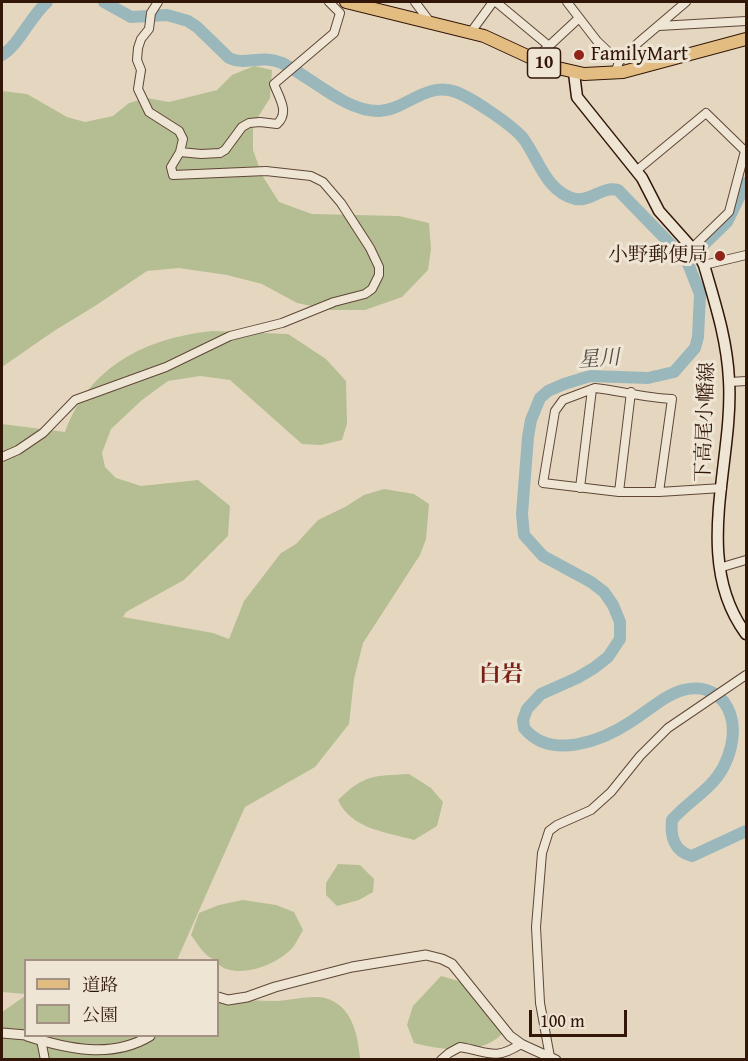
<!DOCTYPE html>
<html>
<head>
<meta charset="utf-8">
<style>
  body { margin:0 }
  #map { position:relative; width:748px; height:1061px; overflow:hidden; background:#e5d7bf; font-family:"Gentium Book Plus","Noto Serif JP",serif }
  canvas { display:block }
  .frame { position:absolute; inset:0; border:3px solid #321608; pointer-events:none }
  .legend { position:absolute; left:24px; top:959px; width:195px; height:78px; box-sizing:border-box; background:#eee5d5; border:2px solid #a39283; margin:0; padding:8px 10px; list-style:none; font-size:18px; color:#321608 }
  .legend li { display:flex; align-items:center; gap:12px; height:30px }
  .legend b { width:30px; border:2px solid #a39283 }
  .scale { position:absolute; left:529px; top:1010px; width:98px; height:27px; box-sizing:border-box; border:3px solid #321608; border-top:0; padding-left:8px; font-size:18px; line-height:21px; white-space:nowrap; color:#321608; -webkit-text-stroke:4px #eee5d5; paint-order:stroke }
</style>
</head>
<body>
<div id="map">
<canvas width="748" height="1061"></canvas>
<div class="frame"></div>
<ul class="legend">
<li><b style="height:8px;background:#e2bc80"></b>道路</li>
<li><b style="height:16px;background:#b5be92"></b>公園</li>
</ul>
<div class="scale">100 m</div>
</div>
<script>
const ctx = document.querySelector('canvas').getContext('2d');
ctx.lineJoin = 'round';
function paint(path, color) {
  ctx.fillStyle = color;
  ctx.fill(path, 'evenodd');
}
function strokePath(path, color, width, dash) {
  ctx.strokeStyle = color;
  ctx.lineWidth = width;
  ctx.lineCap = dash ? 'butt' : 'round';
  ctx.setLineDash(dash || []);
  ctx.stroke(path);
}
function drawText(font, color, halo, rows, align = 'center') {
  ctx.font = font + ' "Gentium Book Plus","Noto Serif JP",serif';
  ctx.lineWidth = 6;
  ctx.setLineDash([]);
  ctx.textBaseline = 'middle';
  ctx.strokeStyle = halo;
  ctx.fillStyle = color;
  for (const [text, x, y, turn = 0] of rows) {
    ctx.save();
    ctx.translate(x, y);
    ctx.rotate((+turn || 0) * Math.PI / 180);
    ctx.textAlign = isNaN(turn) ? turn : align;
    if (halo) ctx.strokeText(text, 0, 0);
    ctx.fillText(text, 0, 0);
    ctx.restore();
  }
}
const green = new Path2D(`
  M254,66L272,70L270,98L253,125V150L262,175L279,202L312,214L399,216L429,223L431,249L428,270L402,297L365,310H331L297,303L262,284L227,275L179,268L147,271L95,306L54,331L2,367V91L27,94L67,117L85,122L113,116L129,103L147,98L169,102L217,90L232,75Z
  M212,331L288,334L326,359L346,381L347,424L342,440L321,445L302,444L230,380L200,376L168,381L142,400L111,429L102,453L105,467L116,478L141,486L198,480L230,506L228,536L184,580L126,612L123,617L213,633L229,639L244,601L281,553L296,544L318,520L345,507L364,495L384,489L414,494L429,504L426,539L420,555L363,643L354,679L349,724L315,767L245,807L177,960H26L25,994L2,992V424L65,432C89,366 146,338 212,331Z
  M409,774L431,788L443,802L437,826L414,840C386,832 351,829 338,800C365,774 373,776 409,774Z
  M338,864L360,865L374,879L373,892L359,900L337,906L326,895V883Z
  M243,900L276,905L294,912L303,930C300,935 297,941 294,946C280,964 237,981 218,964V960C205,959 198,944 191,935L199,913L219,905Z
  M441,976L465,983L502,1021V1034C480,1056 442,1050 414,1043L407,1025L413,1006Z
  M25,996L26,1036H218V999C238,999 258,1001 278,1001C291,1000 313,995 325,998C352,1005 358,1035 360,1058L2,1060V1012Z`);
const river = new Path2D(`
  M104,2L131,17L167,15L188,21L197,27L229,58C245,66 261,54 282,63C311,77 346,112 379,111C406,110 426,81 456,92C472,98 512,125 523,138C538,158 546,192 575,199C590,202 602,186 618,190L687,261L700,294L698,337L695,348L674,372L648,378L590,376L564,384L548,391L540,398L531,420L528,437L522,514L524,535L543,556L591,582L604,592L613,605L620,622V639L608,657L594,668L577,678L541,694L527,709L523,720L524,728C551,761 602,741 632,721C648,711 665,695 683,690C700,686 713,689 724,702C742,727 730,766 709,786C697,798 683,807 672,820C670,837 675,852 692,856L746,831
  M2,55C19,45 30,17 47,2
  M688,260L727,222L746,183`);
const minor = new Path2D(`
  M415,2L430,22
  M496,2L549,46
  M567,2L597,41L619,62L615,73
  M659,26L746,21
  M471,32L493,2
  M535,59L579,18
  M619,62L639,42L686,2
  M180,152L201,154L220,153L225,150L242,127L249,123L260,122L277,124C290,112 279,98 274,84L334,33L340,13L329,2
  M636,171L706,113L745,151L729,212L692,248
  M704,265L746,255
  M730,382L746,381
  M595,388C621,391 646,398 672,399L659,492H619L543,483L555,411L563,400Z
  M2,457L18,450L43,433L75,400L166,367L230,336L282,323L334,302L365,294L372,289L379,275V267L370,248L341,203L323,182L311,176L266,171L173,175L171,167L180,152L183,139L179,131L149,112L138,89L141,70L137,60L138,48L141,39L149,29L151,13L158,2
  M580,488L592,389
  M619,492L631,392
  M659,492L722,488
  M719,568L746,560
  M41,1040L45,1060
  M550,1057L540,1003L536,927L542,853L549,831L557,825L591,810L611,792L640,756L668,728L746,675
  M441,1060L449,1053L460,1047C489,1052 494,1061 521,1044`);
const tertiary = new Path2D(`
  M218,997L228,1000L247,997L275,987L352,967L426,955L442,959L452,964L510,1036L521,1044L556,1060
  M2,1033L26,1035
  M27,1036C67,1049 112,1059 150,1036`);
const secondary = new Path2D(`
  M574,73L577,97L642,178L659,211L700,257L704,265C715,303 727,339 729,380C734,463 691,560 746,634`);
const primary = new Path2D(`
  M346,2L484,36L549,66L584,74L623,72L746,39`);
const markers = [
  [579,55,6,"#8f2418"],
  [720,256,6,"#8f2418"]
];
const shields = [
  [544,63,33]
];
const shieldNames = [
  ["10",544,63]
];
const poiNames = [
  ["FamilyMart",591,55],
  ["小野郵便局",708,256,"right"]
];
const streetNames = [
  ["下高尾小幡線",706,422,-88]
];
const waterNames = [
  ["星川",599,360,-4]
];
const quarterNames = [
  ["白岩",501,675]
];
paint(green, '#b5be92');
strokePath(river, '#9ab7bc', 12);
strokePath(minor, '#5f4636', 10);
strokePath(tertiary, '#5f4636', 11);
strokePath(secondary, '#321608', 13);
strokePath(primary, '#321608', 14);
strokePath(minor, '#eee5d5', 8);
strokePath(tertiary, '#eee5d5', 9);
strokePath(secondary, '#eee5d5', 10);
strokePath(primary, '#e2bc80', 12);
for (const [x, y, r, color] of markers) {
  const dot = new Path2D();
  dot.arc(x, y, r, 0, 2 * Math.PI);
  ctx.fillStyle = color;
  ctx.fill(dot);
  strokePath(dot, '#eee5d5', 2);
}
for (const [x, y, w] of shields) {
  const box = new Path2D();
  box.roundRect(x - w / 2, y - 15, w, 30, 4.5);
  ctx.fillStyle = '#eee5d5';
  ctx.fill(box);
  strokePath(box, '#321608', 1.5);
}
drawText('bold 18px', '#321608', null, shieldNames);
drawText('20px', '#321608', '#eee5d5', poiNames, 'left');
drawText('20px', '#321608', '#eee5d5', streetNames);
drawText('italic 21px', '#564e47', '#eee5d5', waterNames);
drawText('bold 22px', '#7a1f14', '#eee5d5', quarterNames);
</script>
</body>
</html>
